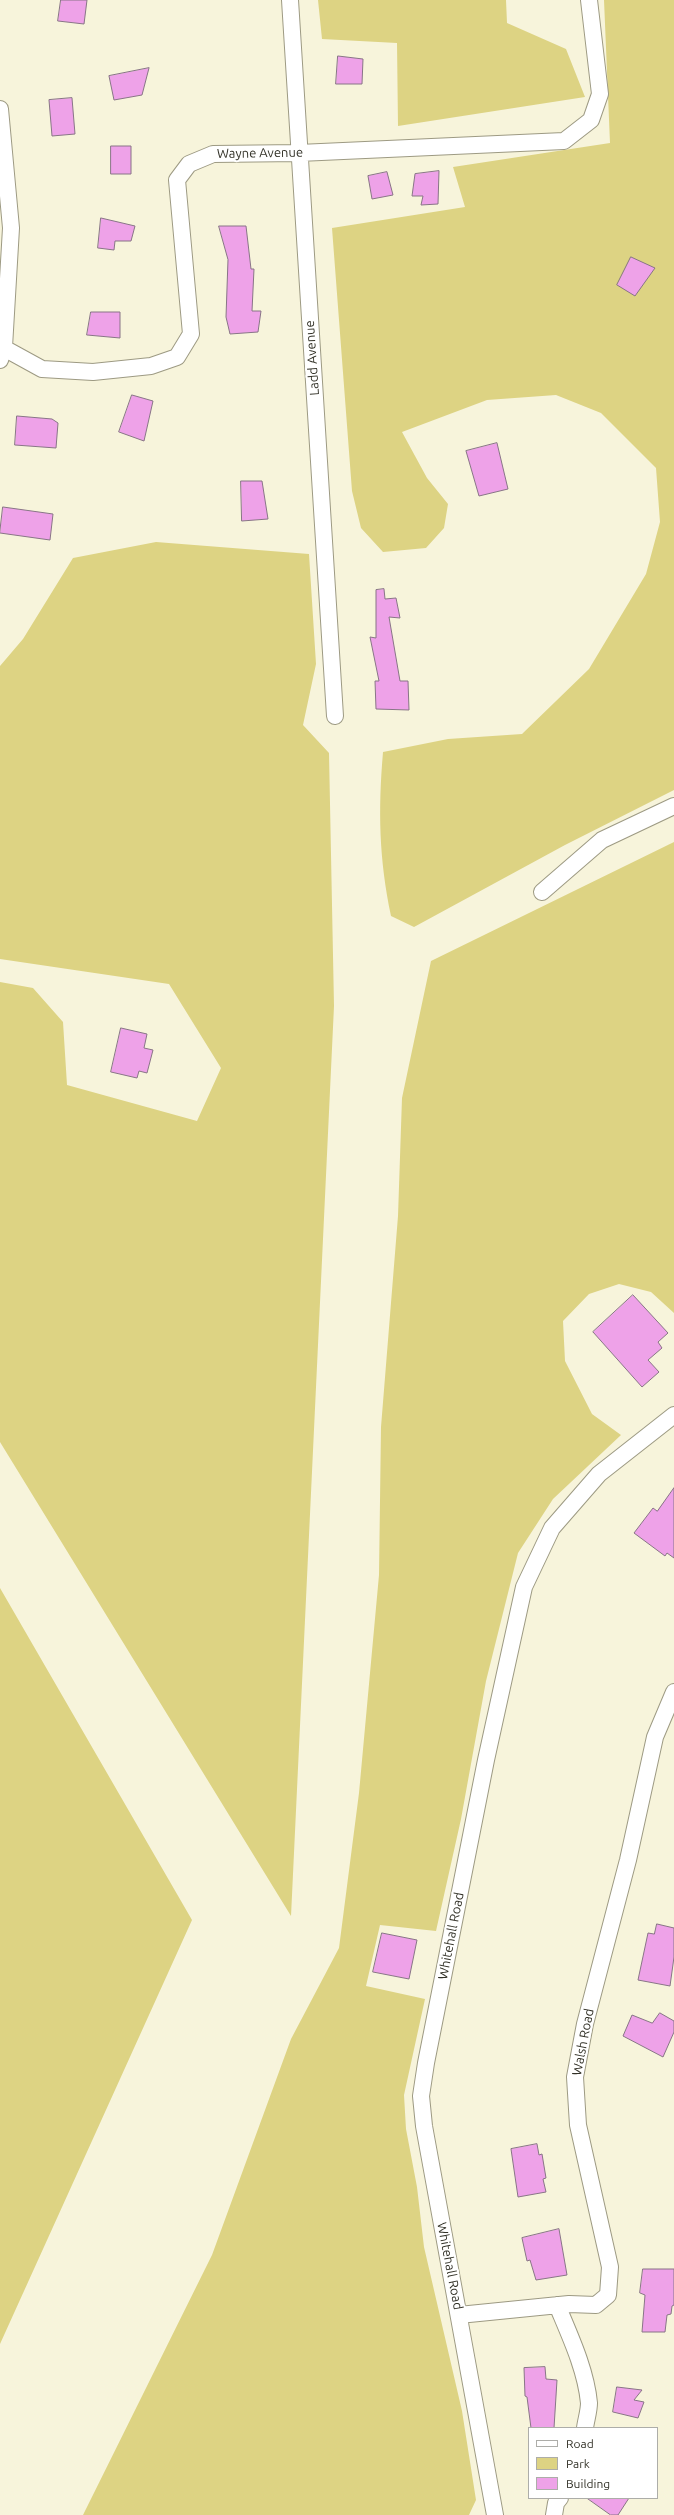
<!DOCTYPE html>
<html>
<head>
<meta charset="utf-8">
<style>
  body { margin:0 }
  #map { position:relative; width:674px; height:2515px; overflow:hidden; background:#f7f4db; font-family:Ubuntu,sans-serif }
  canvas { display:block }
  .legend { position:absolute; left:528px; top:2427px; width:130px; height:72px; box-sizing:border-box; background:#fff; border:1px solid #adada9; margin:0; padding:5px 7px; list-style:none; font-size:12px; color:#333228 }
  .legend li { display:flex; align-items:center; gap:8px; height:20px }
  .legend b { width:20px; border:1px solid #adada9 }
</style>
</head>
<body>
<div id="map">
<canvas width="674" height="2515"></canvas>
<ul class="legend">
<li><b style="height:5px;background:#fff"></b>Road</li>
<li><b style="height:11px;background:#ddd383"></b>Park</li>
<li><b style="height:11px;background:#eea2e8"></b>Building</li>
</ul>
</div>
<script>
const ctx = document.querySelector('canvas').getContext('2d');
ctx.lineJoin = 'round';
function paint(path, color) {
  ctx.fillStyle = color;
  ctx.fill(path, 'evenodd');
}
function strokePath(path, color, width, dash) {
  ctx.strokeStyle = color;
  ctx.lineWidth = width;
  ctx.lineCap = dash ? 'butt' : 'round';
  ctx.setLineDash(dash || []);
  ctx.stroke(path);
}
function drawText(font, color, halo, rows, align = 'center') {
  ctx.font = font + ' Ubuntu,sans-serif';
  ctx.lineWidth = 4;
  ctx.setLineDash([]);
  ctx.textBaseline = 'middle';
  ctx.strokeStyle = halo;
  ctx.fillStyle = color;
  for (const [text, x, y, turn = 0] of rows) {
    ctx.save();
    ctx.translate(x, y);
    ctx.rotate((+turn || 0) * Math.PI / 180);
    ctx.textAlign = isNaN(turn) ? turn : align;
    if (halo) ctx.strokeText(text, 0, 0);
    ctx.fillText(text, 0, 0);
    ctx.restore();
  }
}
const green = new Path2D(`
  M318,0H506L507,23L566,49L585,97L398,126L397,43L322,39Z
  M604,0H674V790L565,845L414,927L391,916C379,858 378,811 383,752L448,739L522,734L589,669L646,574L660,522L656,468L601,413L556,395L487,400L402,432L427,478L448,504L444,528L426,548L383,552L361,528L352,491L332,228L465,207L453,167L610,143Z
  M156,542L309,554L316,664L303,725L329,753L334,1006L291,1916L0,1442V982L33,988L63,1022L67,1085L197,1121L221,1068L169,984L0,959V666L23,639L73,558Z
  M674,842V1313L651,1292L619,1284L589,1294L563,1321L565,1361L592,1414L621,1435L553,1499L518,1553L486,1681L461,1819L436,1931L380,1925L366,1986L425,1999L404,2095L406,2129L417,2187L424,2247L462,2411L476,2500L469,2515H83L212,2255L291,2039L339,1948L359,1793L379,1575L381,1427L398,1216L402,1098L431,961Z
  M0,1588L192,1920L0,2344Z`);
const building = new Path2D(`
  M61,0H87L84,24L58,21Z
  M338,56L363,59L362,84H336Z
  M149,68L142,95L114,100L109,76Z
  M72,98L75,134L52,136L49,100Z
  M111,146H131V174H111Z
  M439,171L438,204L421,205L423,196H412L415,174Z
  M387,172L393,195L372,199L368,176Z
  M101,218L135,226L131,241H115L114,250L98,248Z
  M219,226H246L251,269H254L252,311H261L258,332L230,334L226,317L228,260Z
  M631,257L655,268L635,296L617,285Z
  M91,312H120V338L87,335Z
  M132,395L153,401L144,441L119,432Z
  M17,416L52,419L58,423L56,448L15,445Z
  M497,443L508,489L479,496L466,451Z
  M241,481H262L268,519L242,521Z
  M3,507L53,514L50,540L0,533Z
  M384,589L385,599L396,598L400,618L389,617L400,681H408L409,710L376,709L375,681H379L370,637L376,638V590Z
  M121,1028L147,1034L144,1048L153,1050L147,1073L139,1071L137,1078L111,1072Z
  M633,1295L668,1333L658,1342L662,1348L648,1360L659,1372L642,1387L593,1332Z
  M674,1488V1558L667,1553L665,1556L634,1533L653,1508L657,1511Z
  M657,1924L674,1928V1957L670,1986L638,1980L648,1933L654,1934Z
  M382,1933L417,1940L409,1979L373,1972Z
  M660,2013L674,2021V2032L663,2057L623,2036L632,2015L652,2023Z
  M537,2144L539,2155L542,2154L546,2178L543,2179L546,2192L518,2197L511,2149Z
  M559,2229L567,2275L536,2280L530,2260L527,2261L522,2238Z
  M643,2269H674V2305L672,2306L671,2314L667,2315L665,2332H642L645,2295L640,2293Z
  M545,2367L546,2379L557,2380L554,2428H531L527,2397L525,2396L524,2368Z
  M617,2387L642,2390L634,2400L644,2402L638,2418L613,2412Z
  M587,2498H629L618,2515H611Z`);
const street = new Path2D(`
  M290,0L335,716
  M0,109L11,228L4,347L0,360
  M0,346L42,369L93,372L151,366L177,357L191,334L177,180L189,164L213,154L299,153L564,141L591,120L600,94L589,0
  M542,892L602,840L674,806
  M557,2305C570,2336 586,2370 589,2403C589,2411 586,2420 585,2428
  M459,2315L569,2304L596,2305L608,2295L610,2267L578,2125L575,2077L585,2024L628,1860L655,1737L674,1692
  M495,2515L424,2126L421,2096L426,2063L486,1760L524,1587L552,1528L599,1474L674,1415
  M554,2515L556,2503L560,2498`);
const streetNames = [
  ["Wayne Avenue",260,153,-1],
  ["Ladd Avenue",312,358,-94],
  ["Whitehall Road",451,1936,-79],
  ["Walsh Road",583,2042,-79],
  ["Whitehall Road",450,2266,79]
];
paint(green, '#ddd383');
paint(building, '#eea2e8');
strokePath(building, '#887586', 1);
strokePath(street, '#9d9a83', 18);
strokePath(street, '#fff', 16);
drawText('13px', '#333228', '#fff', streetNames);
</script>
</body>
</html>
